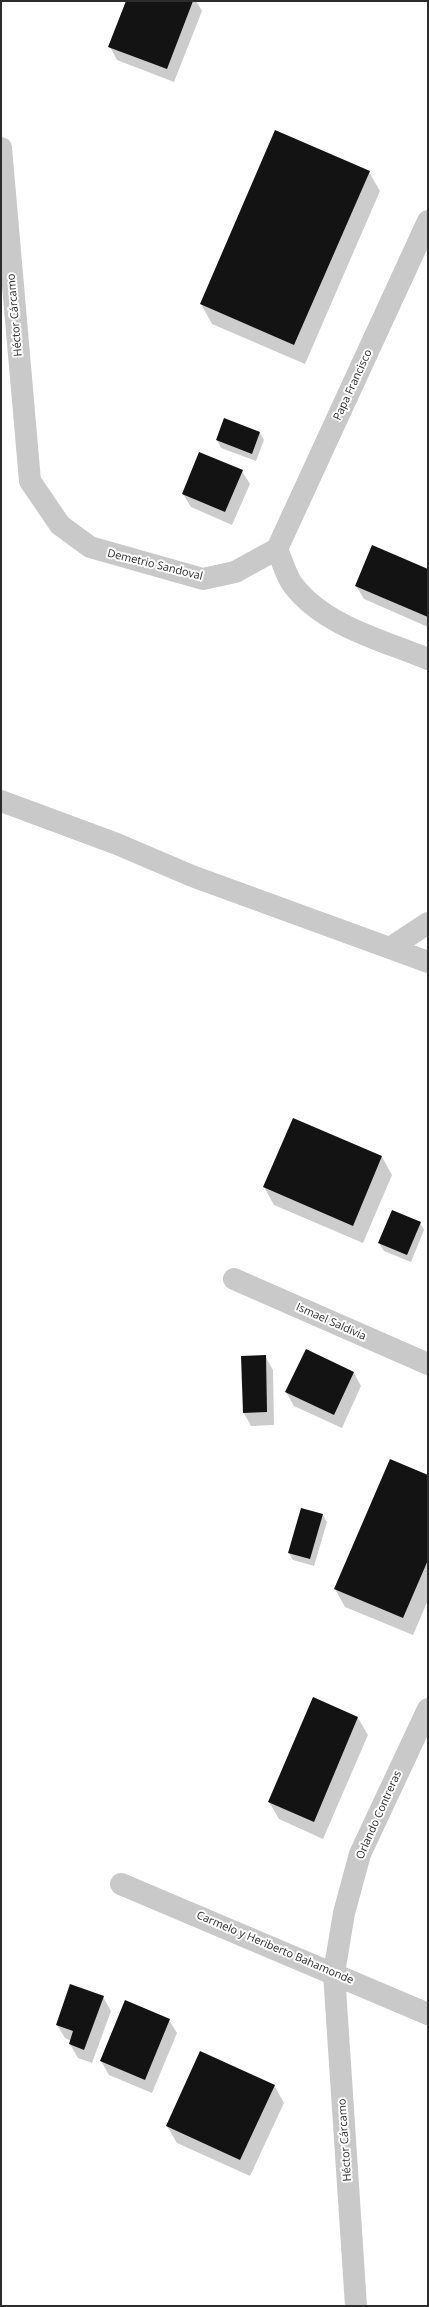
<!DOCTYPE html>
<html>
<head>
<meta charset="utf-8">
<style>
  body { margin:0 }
  #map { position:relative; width:429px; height:2307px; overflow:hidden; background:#fff; font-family:"Open Sans",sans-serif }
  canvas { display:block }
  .frame { position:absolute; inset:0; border:2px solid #2c2c2c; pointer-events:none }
</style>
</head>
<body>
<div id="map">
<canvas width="429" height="2307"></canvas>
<div class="frame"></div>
</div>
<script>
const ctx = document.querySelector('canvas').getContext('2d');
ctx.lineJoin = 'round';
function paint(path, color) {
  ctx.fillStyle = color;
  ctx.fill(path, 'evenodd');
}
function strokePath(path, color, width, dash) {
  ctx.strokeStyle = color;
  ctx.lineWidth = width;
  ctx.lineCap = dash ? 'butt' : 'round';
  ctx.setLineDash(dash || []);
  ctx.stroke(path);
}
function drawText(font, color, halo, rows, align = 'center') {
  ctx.font = font + ' "Open Sans",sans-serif';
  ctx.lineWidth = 4;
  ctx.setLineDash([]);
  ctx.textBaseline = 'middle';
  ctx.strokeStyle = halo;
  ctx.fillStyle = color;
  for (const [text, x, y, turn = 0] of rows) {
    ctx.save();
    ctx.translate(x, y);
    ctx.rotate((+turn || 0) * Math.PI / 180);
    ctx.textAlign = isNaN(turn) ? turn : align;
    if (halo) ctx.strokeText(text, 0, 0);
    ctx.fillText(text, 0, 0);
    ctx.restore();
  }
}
const shadow = new Path2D(`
  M127,1H196L202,11L174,82L117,60L110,47Z
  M369,172L380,191L305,364L212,324L201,304Z
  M224,420L260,433L264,440L256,461L221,448L217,440Z
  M242,471L250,484L232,525L191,507L183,494Z
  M428,570V627L364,599L356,586Z
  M293,1120L382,1157L392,1175L363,1243L274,1205L264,1187Z
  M420,1223L424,1230L411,1262L384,1251L379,1243Z
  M306,1350L354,1373L361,1386L342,1428L294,1406L286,1392Z
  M265,1356L273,1370L274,1425L251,1426L244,1413Z
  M428,1476V1600L413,1635L345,1607L335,1589Z
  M323,1515L327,1522L314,1566L293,1560L289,1553Z
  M313,1699L358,1718L368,1735L323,1839L279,1819L269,1802Z
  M103,1997L111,2011L92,2063L78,2058L70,2044L71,2041L65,2038L57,2025Z
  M169,2020L177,2033L152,2093L109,2075L101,2061Z
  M274,2085L284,2103L250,2176L177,2143L167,2126Z`);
const building = new Path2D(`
  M126,1H193L167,69L108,47Z
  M275,130L370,171L294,345L200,304Z
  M224,418L260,432L252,454L216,440Z
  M199,452L243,470L225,512L182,494Z
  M372,545L428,569V617L355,586Z
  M293,1118L382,1156L353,1226L263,1187Z
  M392,1210L421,1222L407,1255L378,1243Z
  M306,1349L354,1372L334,1415L285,1392Z
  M266,1355L267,1412L243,1413L241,1356Z
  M390,1459L428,1475V1560L403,1618L334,1589Z
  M301,1508L323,1514L310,1559L288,1553Z
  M313,1697L358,1717L314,1822L268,1802Z
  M70,1984L104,1996L84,2050L69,2044L73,2031L56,2025Z
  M125,2000L170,2019L145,2080L100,2061Z
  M200,2051L275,2085L240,2160L166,2126Z`);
const street = new Path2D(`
  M1,148L30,481L60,525L90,547L203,579L235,572L277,549C282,560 286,576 293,585C324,626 382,640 428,659
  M277,549L428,221
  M1,801L117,844L192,876L428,962
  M390,948L428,923
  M234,1279L428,1364
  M121,1884L428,2014
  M356,2306L334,1973L344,1913L360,1854L428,1709`);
const streetNames = [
  ["Héctor Cárcamo",15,315,-95],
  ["Papa Francisco",353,385,-65],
  ["Demetrio Sandoval",155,565,14],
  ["Ismael Saldivia",331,1322,24],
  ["Orlando Contreras",379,1815,-66],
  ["Carmelo y Heriberto Bahamonde",275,1948,23],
  ["Héctor Cárcamo",345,2140,-94]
];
paint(shadow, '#0003');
paint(building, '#131313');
strokePath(street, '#c9c9c9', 22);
drawText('11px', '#2c2c2c', '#fff', streetNames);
</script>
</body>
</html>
